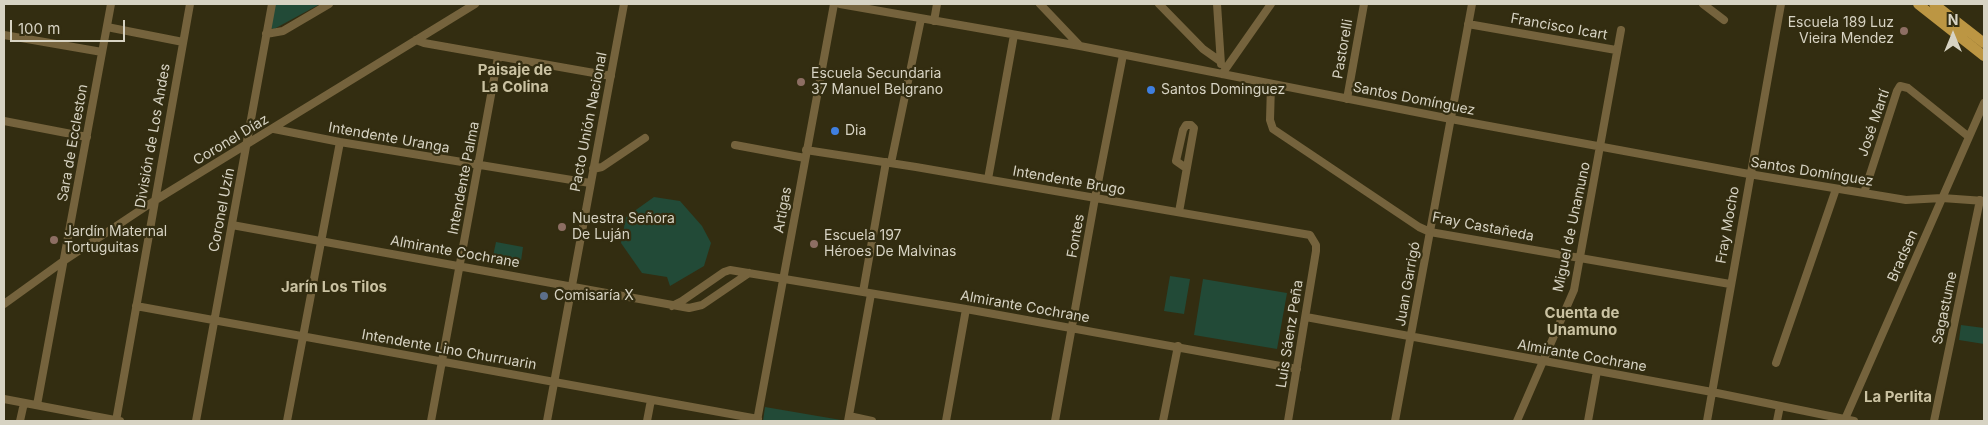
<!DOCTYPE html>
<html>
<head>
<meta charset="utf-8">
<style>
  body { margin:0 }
  #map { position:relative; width:1988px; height:425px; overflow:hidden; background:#332d11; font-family:Inter,sans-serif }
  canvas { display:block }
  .frame { position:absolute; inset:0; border:5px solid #d7d3c3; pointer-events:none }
  .north { position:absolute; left:1928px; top:10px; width:50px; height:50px; -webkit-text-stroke:4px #332d11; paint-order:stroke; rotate:0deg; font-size:14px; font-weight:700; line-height:20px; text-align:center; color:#d7d3c3 }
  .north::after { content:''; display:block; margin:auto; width:18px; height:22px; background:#d7d3c3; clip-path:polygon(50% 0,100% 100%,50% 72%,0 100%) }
  .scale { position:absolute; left:10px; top:20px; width:115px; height:22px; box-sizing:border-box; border:2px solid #d7d3c3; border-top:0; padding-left:6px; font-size:15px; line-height:18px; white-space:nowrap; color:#d7d3c3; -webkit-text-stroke:4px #332d11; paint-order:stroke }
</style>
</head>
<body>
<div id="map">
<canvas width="1988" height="425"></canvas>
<div class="frame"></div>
<div class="north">N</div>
<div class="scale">100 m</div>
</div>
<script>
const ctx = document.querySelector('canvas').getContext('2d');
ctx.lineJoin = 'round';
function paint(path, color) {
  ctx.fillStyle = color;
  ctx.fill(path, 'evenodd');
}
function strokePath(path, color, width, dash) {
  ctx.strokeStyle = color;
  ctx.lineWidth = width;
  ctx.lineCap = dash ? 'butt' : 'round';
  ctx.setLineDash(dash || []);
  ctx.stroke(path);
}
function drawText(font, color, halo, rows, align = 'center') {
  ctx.font = font + ' Inter,sans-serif';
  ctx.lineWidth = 4.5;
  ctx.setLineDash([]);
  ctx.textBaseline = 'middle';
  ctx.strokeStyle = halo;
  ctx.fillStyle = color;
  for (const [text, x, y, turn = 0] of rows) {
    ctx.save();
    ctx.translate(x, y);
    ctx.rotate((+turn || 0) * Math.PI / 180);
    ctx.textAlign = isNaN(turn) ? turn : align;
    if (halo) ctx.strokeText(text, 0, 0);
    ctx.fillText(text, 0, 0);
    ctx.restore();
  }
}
const green = new Path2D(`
  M275,4H320L274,29L270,28Z
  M654,197L680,201L702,226L711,243L704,266L670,286L667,277L642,273L621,243L626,217Z
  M496,242L523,247L521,261L493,256Z
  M1170,276L1190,279L1184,314L1164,311Z
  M1203,279L1287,293L1277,349L1194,335Z
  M1961,325L1984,328V344L1959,340Z
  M765,407L841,420L763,421Z`);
const minor = new Path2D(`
  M840,4L1080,46L1451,119L1749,174L1906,200L1942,198L1984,201
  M1040,4L1080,46
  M1159,4L1203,49L1220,61
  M1217,4L1221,64
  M1703,4L1724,20
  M934,21L937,4
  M1468,24L1616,50
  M107,27L183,42
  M266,34L283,31L329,4
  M4,35L102,52
  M416,40L424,43L611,76
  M1222,74L1271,4
  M1271,84L1270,120L1273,129L1419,227L1430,232L1730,284
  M1347,99L1364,4
  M4,121L87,137
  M274,129L340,142L590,183
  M735,145L805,158
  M806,150L916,167L1310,235L1316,245V251L1288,421
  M891,163L921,19
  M593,169L602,167L645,138
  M988,179L1014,35
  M1864,193L1897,91L1900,86L1908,88L1969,137
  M1179,212L1194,128L1191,125H1186L1183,130L1176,161L1186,168
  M232,225L689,308L702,305L749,273
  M863,292L886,162
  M4,304L65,260L154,201L475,4
  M136,306L758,419
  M672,306L682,301L724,272L730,270L966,309L1297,369
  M1306,317L1712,392L1854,421
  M1776,363L1836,189
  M4,399L120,421
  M37,405L111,4
  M849,416L872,421
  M1845,419L1984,103
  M20,421L24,403
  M116,421L190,4
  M196,421L272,4
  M287,421L340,142
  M431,421L498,57
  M547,421L624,4
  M647,421L651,400
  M757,421L834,4
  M848,421L871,294
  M946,421L966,309
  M1055,421L1095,198L1123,55
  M1163,421L1178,346
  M1395,421L1472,4
  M1517,421L1574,290L1621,30
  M1588,421L1597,371
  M1707,421L1781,4
  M1777,421L1780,406
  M1934,421L1980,200`);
const major = new Path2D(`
  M1918,4L1984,56
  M1934,4L1984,43`);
const markers = [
  [1904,31,5,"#8d6e63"],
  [801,82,5,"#8d6e63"],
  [1151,90,5,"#3f7fe0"],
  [835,131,5,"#3f7fe0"],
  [562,227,5,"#8d6e63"],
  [54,240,5,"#8d6e63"],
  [814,244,5,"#8d6e63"],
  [544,296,5,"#5c6f8a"]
];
const poiNames = [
  ["Escuela 189 Luz",1894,23,"right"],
  ["Vieira Mendez",1894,39,"right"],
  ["Escuela Secundaria",811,74],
  ["37 Manuel Belgrano",811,90],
  ["Santos Dominguez",1161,90],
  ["Dia",845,131],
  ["Nuestra Señora",572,219],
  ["De Luján",572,235],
  ["Jardín Maternal",64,232],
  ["Tortuguitas",64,248],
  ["Escuela 197",824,236],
  ["Héroes De Malvinas",824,252],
  ["Comisaría X",554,296]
];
const streetNames = [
  ["Francisco Icart",1559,27,10],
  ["Pastorelli",1343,49,-80],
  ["Santos Domínguez",1414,99,11],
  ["Pacto Unión Nacional",589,122,-79],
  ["José Martí",1874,123,-71],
  ["División de Los Andes",153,136,-80],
  ["Intendente Uranga",389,138,10],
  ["Coronel Díaz",231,140,-31],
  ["Sara de Eccleston",73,143,-80],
  ["Santos Domínguez",1812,172,9],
  ["Intendente Palma",464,178,-79],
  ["Intendente Brugo",1069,181,10],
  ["Coronel Uzín",222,210,-79],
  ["Artigas",783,210,-80],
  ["Fray Mocho",1728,225,-80],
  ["Fray Castañeda",1483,227,11],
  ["Miguel de Unamuno",1572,227,-78],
  ["Fontes",1076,236,-80],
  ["Almirante Cochrane",455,252,10],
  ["Bradsen",1903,256,-66],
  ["Juan Garrigó",1408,284,-80],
  ["Almirante Cochrane",1025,307,10],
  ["Sagastume",1945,308,-78],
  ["Luis Sáenz Peña",1290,334,-81],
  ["Intendente Lino Churruarin",449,350,10],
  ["Almirante Cochrane",1582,356,10]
];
const neighbourhoodNames = [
  ["Paisaje de",515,70],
  ["La Colina",515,87],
  ["Jarín Los Tilos",334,287],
  ["Cuenta de",1582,313],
  ["Unamuno",1582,330],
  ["La Perlita",1898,397]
];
paint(green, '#224a37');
strokePath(minor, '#75633d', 8);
strokePath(major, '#bc9643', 10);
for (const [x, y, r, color] of markers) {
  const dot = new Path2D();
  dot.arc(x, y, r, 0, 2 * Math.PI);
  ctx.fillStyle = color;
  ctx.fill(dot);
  strokePath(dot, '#332d11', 2);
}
drawText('14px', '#d7d3c3', '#332d11', poiNames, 'left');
drawText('14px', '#d7d3c3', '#332d11', streetNames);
drawText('bold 15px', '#cac2a2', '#332d11', neighbourhoodNames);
</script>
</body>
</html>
